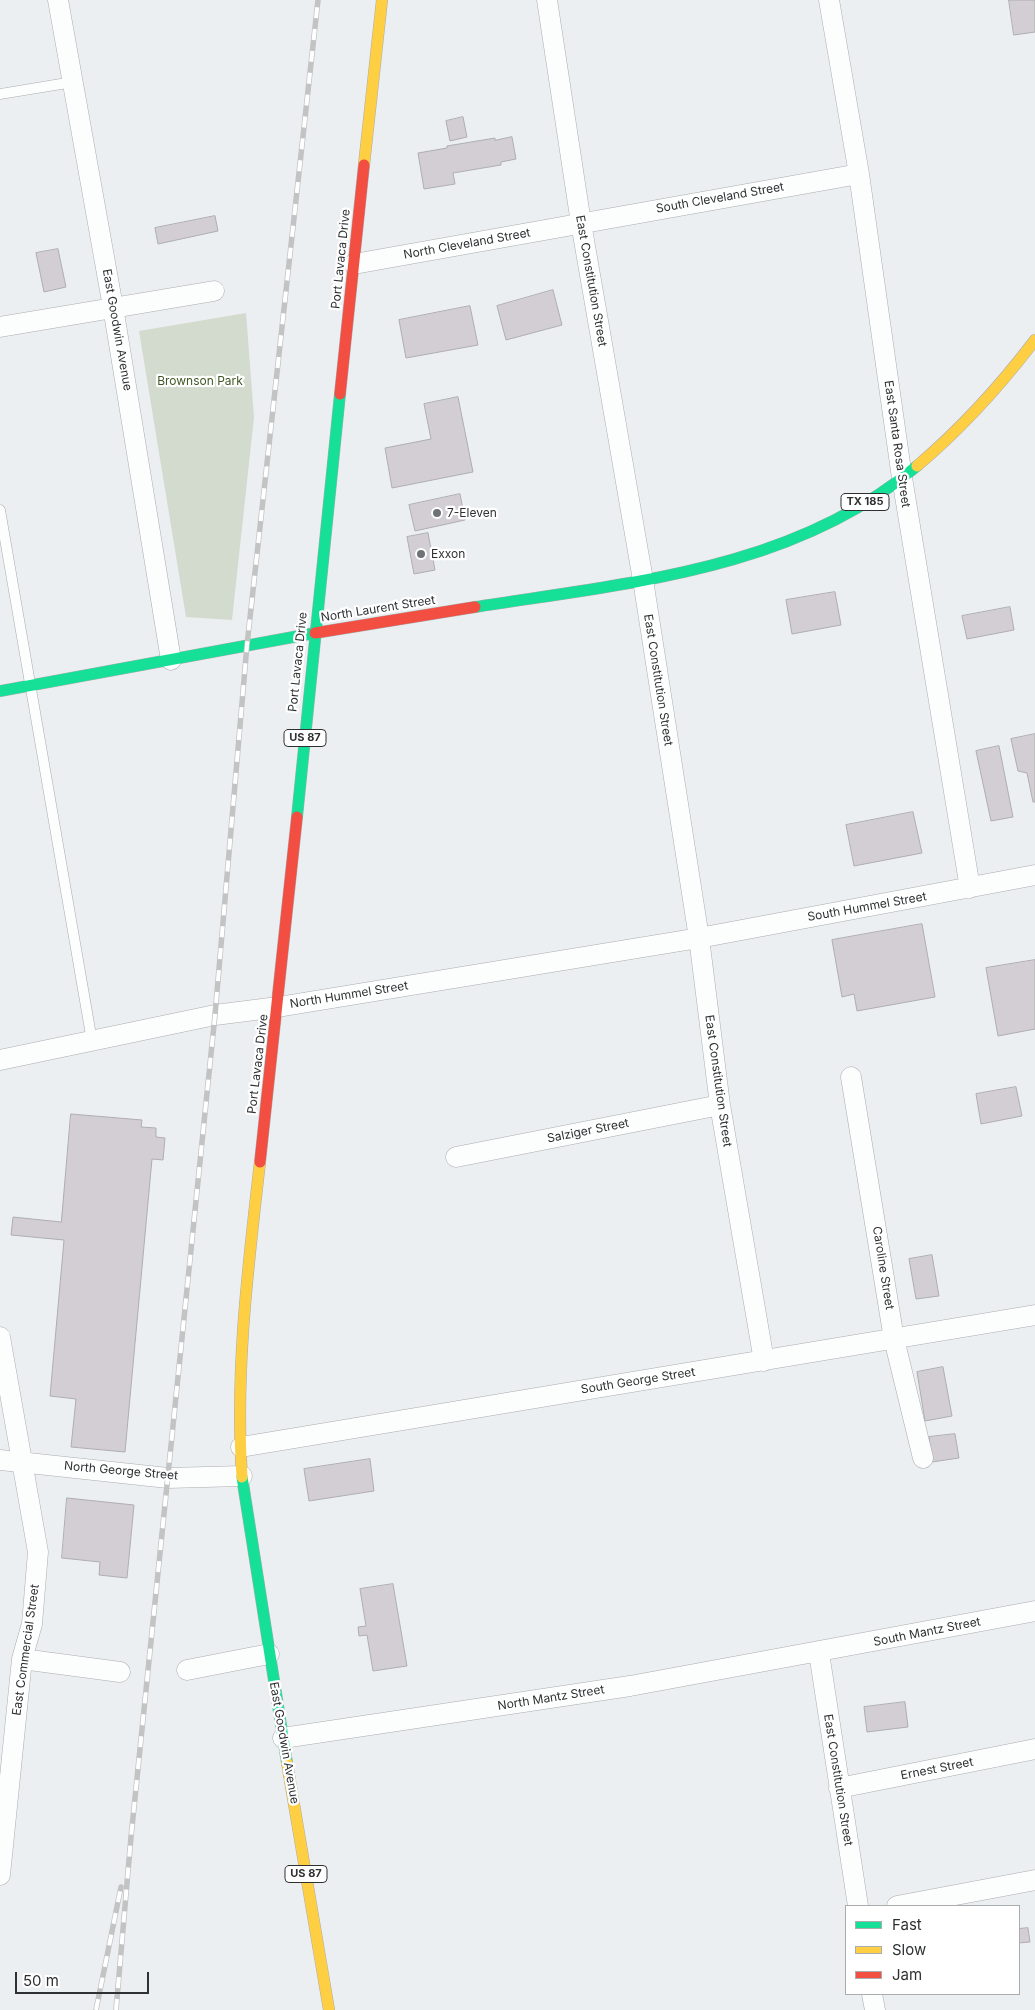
<!DOCTYPE html>
<html>
<head>
<meta charset="utf-8">
<style>
  body { margin:0 }
  #map { position:relative; width:1035px; height:2010px; overflow:hidden; background:#eceff2; font-family:Inter,sans-serif }
  canvas { display:block }
  .legend { position:absolute; left:845px; top:1905px; width:175px; height:90px; box-sizing:border-box; background:#fff; border:1px solid #abacad; margin:0; padding:6px 9px; list-style:none; font-size:15px; color:#2e3032 }
  .legend li { display:flex; align-items:center; gap:10px; height:25px }
  .legend b { width:25px; border:1px solid #abacad }
  .scale { position:absolute; left:15px; top:1972px; width:134px; height:22px; box-sizing:border-box; border:2px solid #2e3032; border-top:0; padding-left:6px; font-size:15px; line-height:18px; white-space:nowrap; color:#2e3032; -webkit-text-stroke:4px #fff; paint-order:stroke }
</style>
</head>
<body>
<div id="map">
<canvas width="1035" height="2010"></canvas>
<ul class="legend">
<li><b style="height:6px;background:#16e098"></b>Fast</li>
<li><b style="height:6px;background:#ffcf43"></b>Slow</li>
<li><b style="height:6px;background:#f24e42"></b>Jam</li>
</ul>
<div class="scale">50 m</div>
</div>
<script>
const ctx = document.querySelector('canvas').getContext('2d');
ctx.lineJoin = 'round';
function paint(path, color) {
  ctx.fillStyle = color;
  ctx.fill(path, 'evenodd');
}
function strokePath(path, color, width, dash) {
  ctx.strokeStyle = color;
  ctx.lineWidth = width;
  ctx.lineCap = dash ? 'butt' : 'round';
  ctx.setLineDash(dash || []);
  ctx.stroke(path);
}
function drawText(font, color, halo, rows, align = 'center') {
  ctx.font = font + ' Inter,sans-serif';
  ctx.lineWidth = 4.5;
  ctx.setLineDash([]);
  ctx.textBaseline = 'middle';
  ctx.strokeStyle = halo;
  ctx.fillStyle = color;
  for (const [text, x, y, turn = 0] of rows) {
    ctx.save();
    ctx.translate(x, y);
    ctx.rotate((+turn || 0) * Math.PI / 180);
    ctx.textAlign = isNaN(turn) ? turn : align;
    if (halo) ctx.strokeText(text, 0, 0);
    ctx.fillText(text, 0, 0);
    ctx.restore();
  }
}
const green = new Path2D(`
  M246,313L254,417L232,620L186,617L139,331Z`);
const building = new Path2D(`
  M1009,0H1035V32L1014,35Z
  M463,117L467,137L450,141L446,121Z
  M512,137L516,159L501,162V165L453,173L455,184L424,189L418,153L447,148V146L495,138V140Z
  M215,216L218,231L158,244L155,228Z
  M58,249L66,287L44,292L36,253Z
  M553,290L562,325L506,340L497,306Z
  M470,306L478,345L406,358L399,320Z
  M458,397L473,472L392,488L385,448L431,439L424,404Z
  M460,494L465,520L415,531L409,505Z
  M428,533L435,570L414,574L407,537Z
  M835,592L841,625L792,634L786,600Z
  M1010,607L1014,630L967,639L962,616Z
  M1035,734V802H1033L1027,773L1018,771L1011,739Z
  M999,746L1013,817L991,821L976,751Z
  M913,812L922,853L854,866L846,825Z
  M922,924L935,997L857,1011L854,994L842,997L832,940Z
  M1035,960V1029L998,1036L986,968Z
  M1016,1087L1022,1116L981,1124L976,1094Z
  M71,1114L142,1120L141,1127L156,1128V1137L165,1138L163,1160L152,1159L125,1452L71,1447L76,1399L50,1396L64,1240L11,1235L13,1217L61,1222Z
  M932,1255L939,1296L916,1299L909,1259Z
  M943,1367L952,1416L925,1421L917,1372Z
  M955,1434L959,1458L932,1462L929,1437Z
  M370,1459L374,1491L309,1501L304,1469Z
  M67,1498L134,1505L127,1578L99,1575L100,1562L62,1558Z
  M393,1584L407,1666L373,1671L367,1635L359,1636L358,1627L366,1626L360,1589Z
  M905,1702L908,1727L867,1732L864,1707Z
  M1028,1928L1030,1942L1019,1943V1929Z`);
const lane = new Path2D(`
  M0,94L73,82
  M0,510L92,1041`);
const street = new Path2D(`
  M58,0L113,307L171,660
  M547,0L581,223L643,580L699,938L720,1105L764,1361
  M829,0L859,174L902,478L970,888
  M354,264L859,174
  M0,327L214,291
  M0,1060L215,1015L278,1007L699,938L1035,875
  M851,1077L894,1339L923,1458
  M456,1157L720,1105
  M0,1337L38,1552L32,1624L22,1659L0,1875
  M241,1447L1035,1315
  M0,1460L168,1478L242,1476
  M819,1653L858,1906
  M22,1659L120,1672
  M187,1670L269,1654
  M283,1738L630,1686L1035,1611
  M839,1788L1035,1749
  M897,1906L1035,1880
  M872,1994L875,2010`);
const fast = new Path2D(`
  M475,607C628,583 794,570 917,466
  M0,691L315,633
  M297,817L340,394
  M242,1477L287,1763`);
const slow = new Path2D(`
  M364,165L382,0
  M917,466C962,428 1000,386 1035,340
  M242,1477C235,1371 248,1267 260,1162
  M287,1763L329,2010`);
const jam = new Path2D(`
  M340,394L364,165
  M315,633L475,607
  M260,1162L297,817`);
const rail = new Path2D(`
  M96,2010L121,1887
  M116,2010L131,1837L215,1015L247,645L318,0`);
const markers = [
  [437,513,5,"#707375"],
  [421,554,5,"#707375"]
];
const shields = [
  [865,502,48],
  [305,738,42],
  [306,1874,42]
];
const shieldNames = [
  ["TX 185",865,502],
  ["US 87",305,738],
  ["US 87",306,1874]
];
const streetNames = [
  ["South Cleveland Street",720,198,-10],
  ["North Cleveland Street",467,244,-10],
  ["Port Lavaca Drive",341,259,-84],
  ["East Constitution Street",591,281,80],
  ["East Goodwin Avenue",117,330,80],
  ["East Santa Rosa Street",897,444,82],
  ["North Laurent Street",378,609,-9],
  ["Port Lavaca Drive",298,662,-84],
  ["East Constitution Street",658,680,81],
  ["South Hummel Street",867,907,-10],
  ["North Hummel Street",349,995,-9],
  ["Port Lavaca Drive",258,1064,-83],
  ["East Constitution Street",718,1081,82],
  ["Salziger Street",588,1131,-11],
  ["Caroline Street",883,1268,81],
  ["South George Street",638,1381,-9],
  ["North George Street",121,1471,5],
  ["South Mantz Street",927,1632,-11],
  ["East Commercial Street",26,1650,-82],
  ["North Mantz Street",551,1698,-9],
  ["East Goodwin Avenue",284,1743,80],
  ["Ernest Street",937,1769,-11],
  ["East Constitution Street",838,1780,81]
];
const parkNames = [
  ["Brownson Park",200,381]
];
const poiNames = [
  ["7-Eleven",447,513],
  ["Exxon",431,554]
];
paint(green, '#d2dbce');
paint(building, '#d3cdd4');
strokePath(building, '#aeaeb0', 1);
strokePath(lane, '#aaacaf', 11);
strokePath(street, '#aaacaf', 21);
strokePath(fast, '#aaacaf', 12);
strokePath(slow, '#aaacaf', 12);
strokePath(jam, '#aaacaf', 12);
strokePath(lane, '#fcfdfd', 10);
strokePath(street, '#fcfdfd', 20);
strokePath(fast, '#16e098', 11);
strokePath(slow, '#ffcf43', 11);
strokePath(jam, '#f24e42', 11);
strokePath(rail, '#c2c3c3', 5.5);
strokePath(rail, '#fff', 4, [11]);
for (const [x, y, r, color] of markers) {
  const dot = new Path2D();
  dot.arc(x, y, r, 0, 2 * Math.PI);
  ctx.fillStyle = color;
  ctx.fill(dot);
  strokePath(dot, '#fff', 2);
}
for (const [x, y, w] of shields) {
  const box = new Path2D();
  box.roundRect(x - w / 2, y - 8.5, w, 17, 4);
  ctx.fillStyle = '#fff';
  ctx.fill(box);
  strokePath(box, '#2e3032', 1);
}
drawText('bold 11px', '#2e3032', null, shieldNames);
drawText('12px', '#2e3032', '#fff', streetNames);
drawText('12px', '#3f5823', '#fff', parkNames);
drawText('12px', '#2e3032', '#fff', poiNames, 'left');
</script>
</body>
</html>
